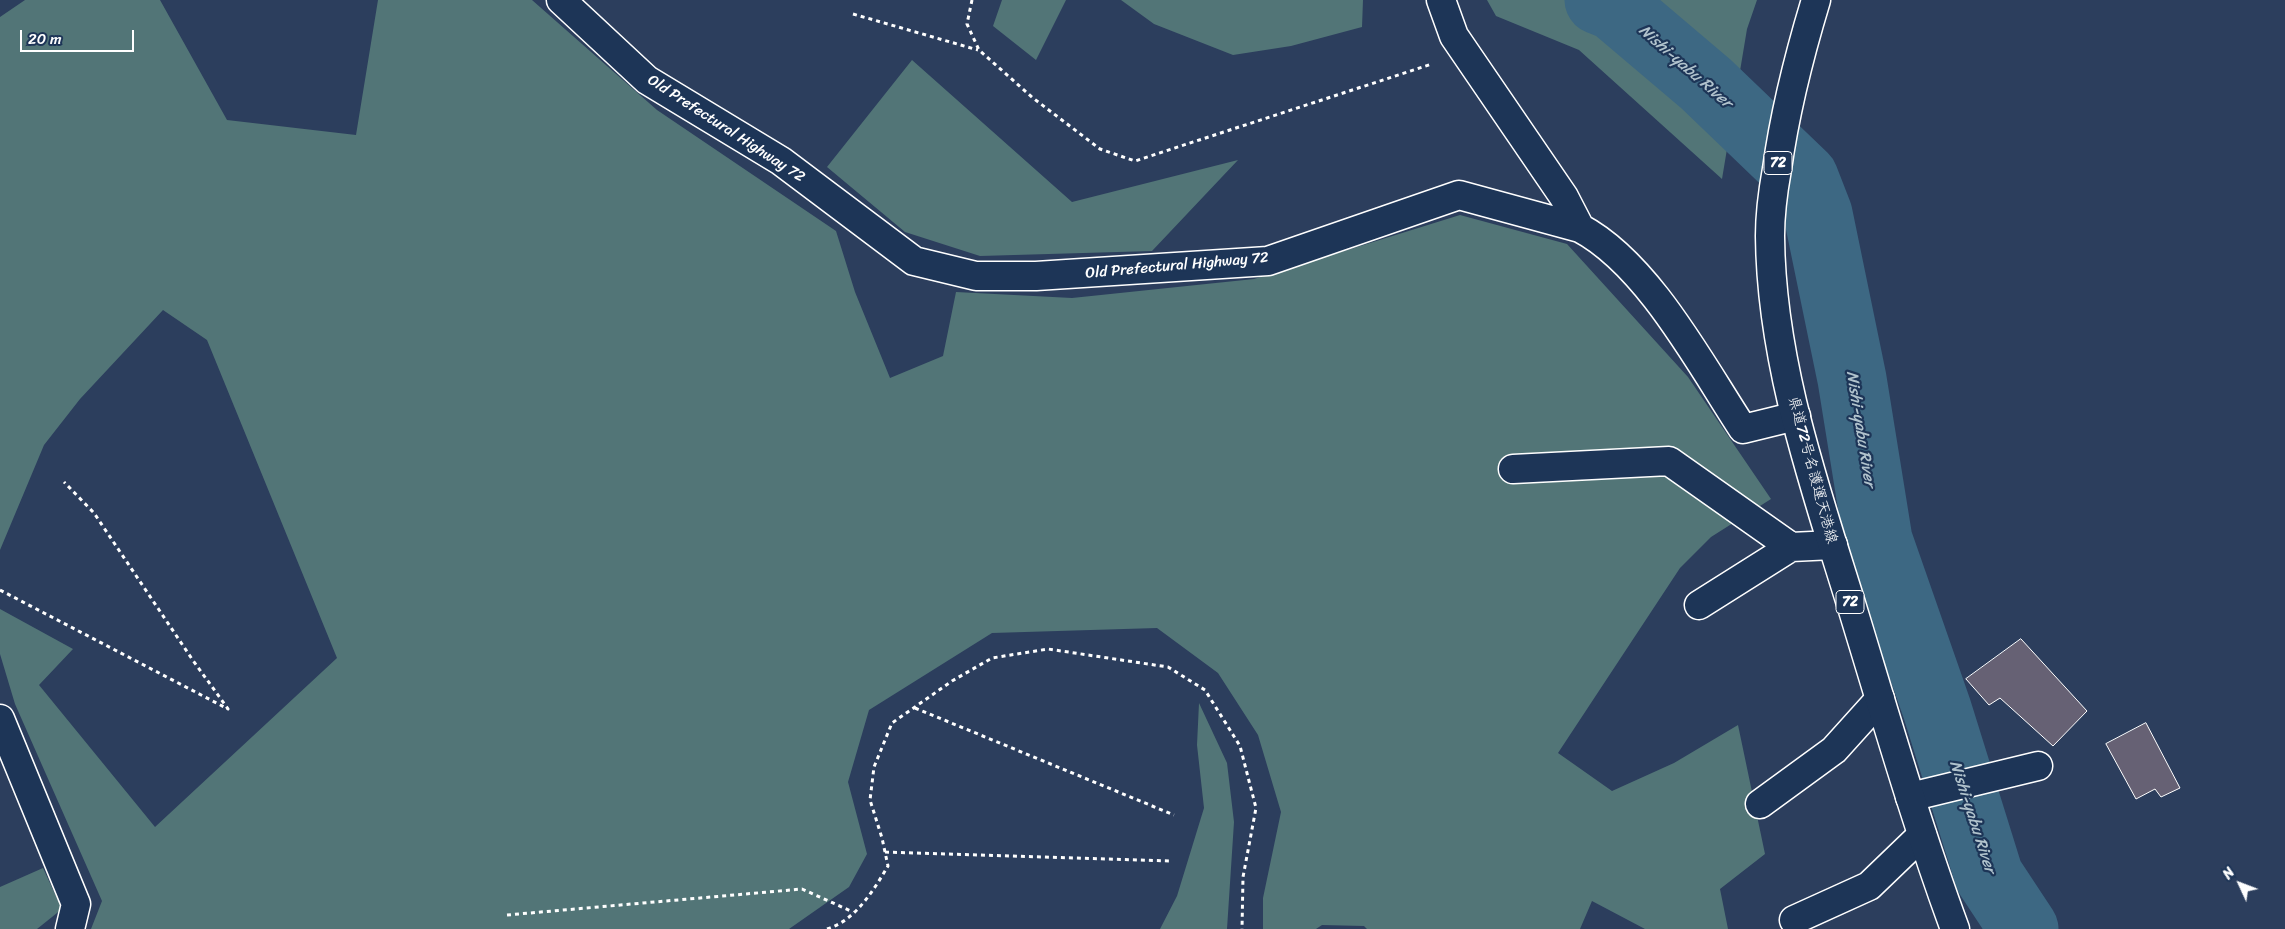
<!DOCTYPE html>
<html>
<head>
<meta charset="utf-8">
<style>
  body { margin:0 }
  #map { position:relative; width:2285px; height:929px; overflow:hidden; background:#2c3e5d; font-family:Sriracha,sans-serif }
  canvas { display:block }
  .north { position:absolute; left:2215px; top:859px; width:50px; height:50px; -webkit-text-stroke:4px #1d3557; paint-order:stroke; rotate:313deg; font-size:14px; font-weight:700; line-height:20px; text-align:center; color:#fff }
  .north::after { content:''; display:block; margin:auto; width:18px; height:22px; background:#fff; clip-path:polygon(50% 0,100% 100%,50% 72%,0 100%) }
  .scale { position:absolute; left:20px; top:30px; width:114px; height:22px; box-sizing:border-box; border:2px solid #fff; border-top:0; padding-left:6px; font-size:15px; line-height:18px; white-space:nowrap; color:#fff; -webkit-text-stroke:4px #1d3557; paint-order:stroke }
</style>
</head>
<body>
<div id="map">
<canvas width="2285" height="929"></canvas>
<div class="north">N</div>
<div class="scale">20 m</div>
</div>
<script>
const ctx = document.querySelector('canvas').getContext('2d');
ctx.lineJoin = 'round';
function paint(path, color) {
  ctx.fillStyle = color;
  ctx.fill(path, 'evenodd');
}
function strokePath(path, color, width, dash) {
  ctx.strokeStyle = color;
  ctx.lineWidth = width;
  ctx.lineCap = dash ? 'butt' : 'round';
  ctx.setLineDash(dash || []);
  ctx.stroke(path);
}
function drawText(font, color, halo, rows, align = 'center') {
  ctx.font = font + ' Sriracha,"Klee One",sans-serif';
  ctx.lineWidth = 4.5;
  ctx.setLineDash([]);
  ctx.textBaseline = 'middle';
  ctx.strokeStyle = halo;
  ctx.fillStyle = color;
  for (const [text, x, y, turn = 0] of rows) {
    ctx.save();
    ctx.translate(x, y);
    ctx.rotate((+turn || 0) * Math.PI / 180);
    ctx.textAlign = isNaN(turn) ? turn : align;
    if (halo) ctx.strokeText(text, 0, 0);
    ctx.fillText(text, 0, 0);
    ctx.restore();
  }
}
const green = new Path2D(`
  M25,0H160L227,120L356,135L378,0H532L657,110L836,231L855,292L890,378L943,356L956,292L1072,298L1254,279L1460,215L1567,244L1688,377L1771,499L1711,537L1680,568L1558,753L1612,791L1674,763L1738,725L1765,854L1720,889L1728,929H1645L1592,901L1580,929H1367L1364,926L1322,925L1316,929H1263V898L1281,812L1258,735L1218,673L1157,628L992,633L869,710L848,782L867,854L849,887L789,929H91L102,901L15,704L0,654V609L73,649L39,685L155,827L337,658L207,340L163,310L80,399L44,445L0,550V17Z
  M1002,0H1066L1036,60L993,26Z
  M1121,0H1363L1362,27L1291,46L1233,55L1154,24Z
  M1487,0H1757L1747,29L1722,179L1579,50L1496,16Z
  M912,60L1072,202L1238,160L1152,251L980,256L905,232L827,167Z
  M1199,703L1227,763L1234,822L1227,929H1160L1177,896L1204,808L1197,745Z
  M43,868L62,909L37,929H0V887Z`);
const river = new Path2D(`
  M1599,0L1614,6L1706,84L1804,178L1818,214L1852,379L1878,540L1937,709L1989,876L2024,929`);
const building = new Path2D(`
  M2021,639L2087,711L2053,746L2000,698L1989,705L1966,679Z
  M2146,723L2180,788L2161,797L2155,789L2136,799L2106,744Z`);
const path = new Path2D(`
  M972,0L967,24L979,50L1033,98L1100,149L1135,161L1432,64
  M853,14L978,50
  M0,590L228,709L192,659L94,513L64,482
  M915,708L1174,815
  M885,852L1170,861
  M507,915L802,889L853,912
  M827,929C856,920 873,891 888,866L882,838L870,800L874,767L892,723L952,681L992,658L1048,649L1168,667L1205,690L1240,746L1256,808L1243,877L1242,929`);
const minor = new Path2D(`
  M561,0L647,80L781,161L914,261L976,276H1036L1268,261L1459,195L1580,228C1648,264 1701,365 1743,429L1796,416
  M1441,0L1454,36L1564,197L1580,228
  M1513,469L1669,461L1791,547L1833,545
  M1699,605L1791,547
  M0,719L76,904L70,929
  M1910,797L2038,766
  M1760,804L1834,750L1880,699
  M1794,920L1869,886L1922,835`);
const major = new Path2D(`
  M1816,0C1799,56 1785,111 1777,169C1773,191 1770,214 1770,236C1771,363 1815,487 1852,607C1885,715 1916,823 1955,929`);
const shields = [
  [1778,163,28],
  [1850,602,28]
];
const shieldNames = [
  ["72",1778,163],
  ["72",1850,602]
];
const streetNames = [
  ["Old Prefectural Highway 72",726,129,33],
  ["Old Prefectural Highway 72",1177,266,-5],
  ["県道72号名護運天港線",1812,470,75]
];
const waterNames = [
  ["Nishi-yabu River",1685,67,41],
  ["Nishi-yabu River",1860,429,81],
  ["Nishi-yabu River",1972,817,72]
];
paint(green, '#527577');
strokePath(river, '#3d6883', 69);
paint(building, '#666174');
strokePath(building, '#fff', 1);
strokePath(minor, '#fff', 31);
strokePath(major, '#fff', 31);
strokePath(path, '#fff', 3, [4, 4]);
strokePath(minor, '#1d3557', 28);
strokePath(major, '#1d3557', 28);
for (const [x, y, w] of shields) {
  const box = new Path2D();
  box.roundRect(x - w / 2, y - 11.5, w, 23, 4);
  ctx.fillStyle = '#1d3557';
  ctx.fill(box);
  strokePath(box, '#fff', 1);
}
drawText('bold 14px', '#fff', null, shieldNames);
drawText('15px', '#fff', '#1d3557', streetNames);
drawText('italic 16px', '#b1c3cd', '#1d3557', waterNames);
</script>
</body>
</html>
